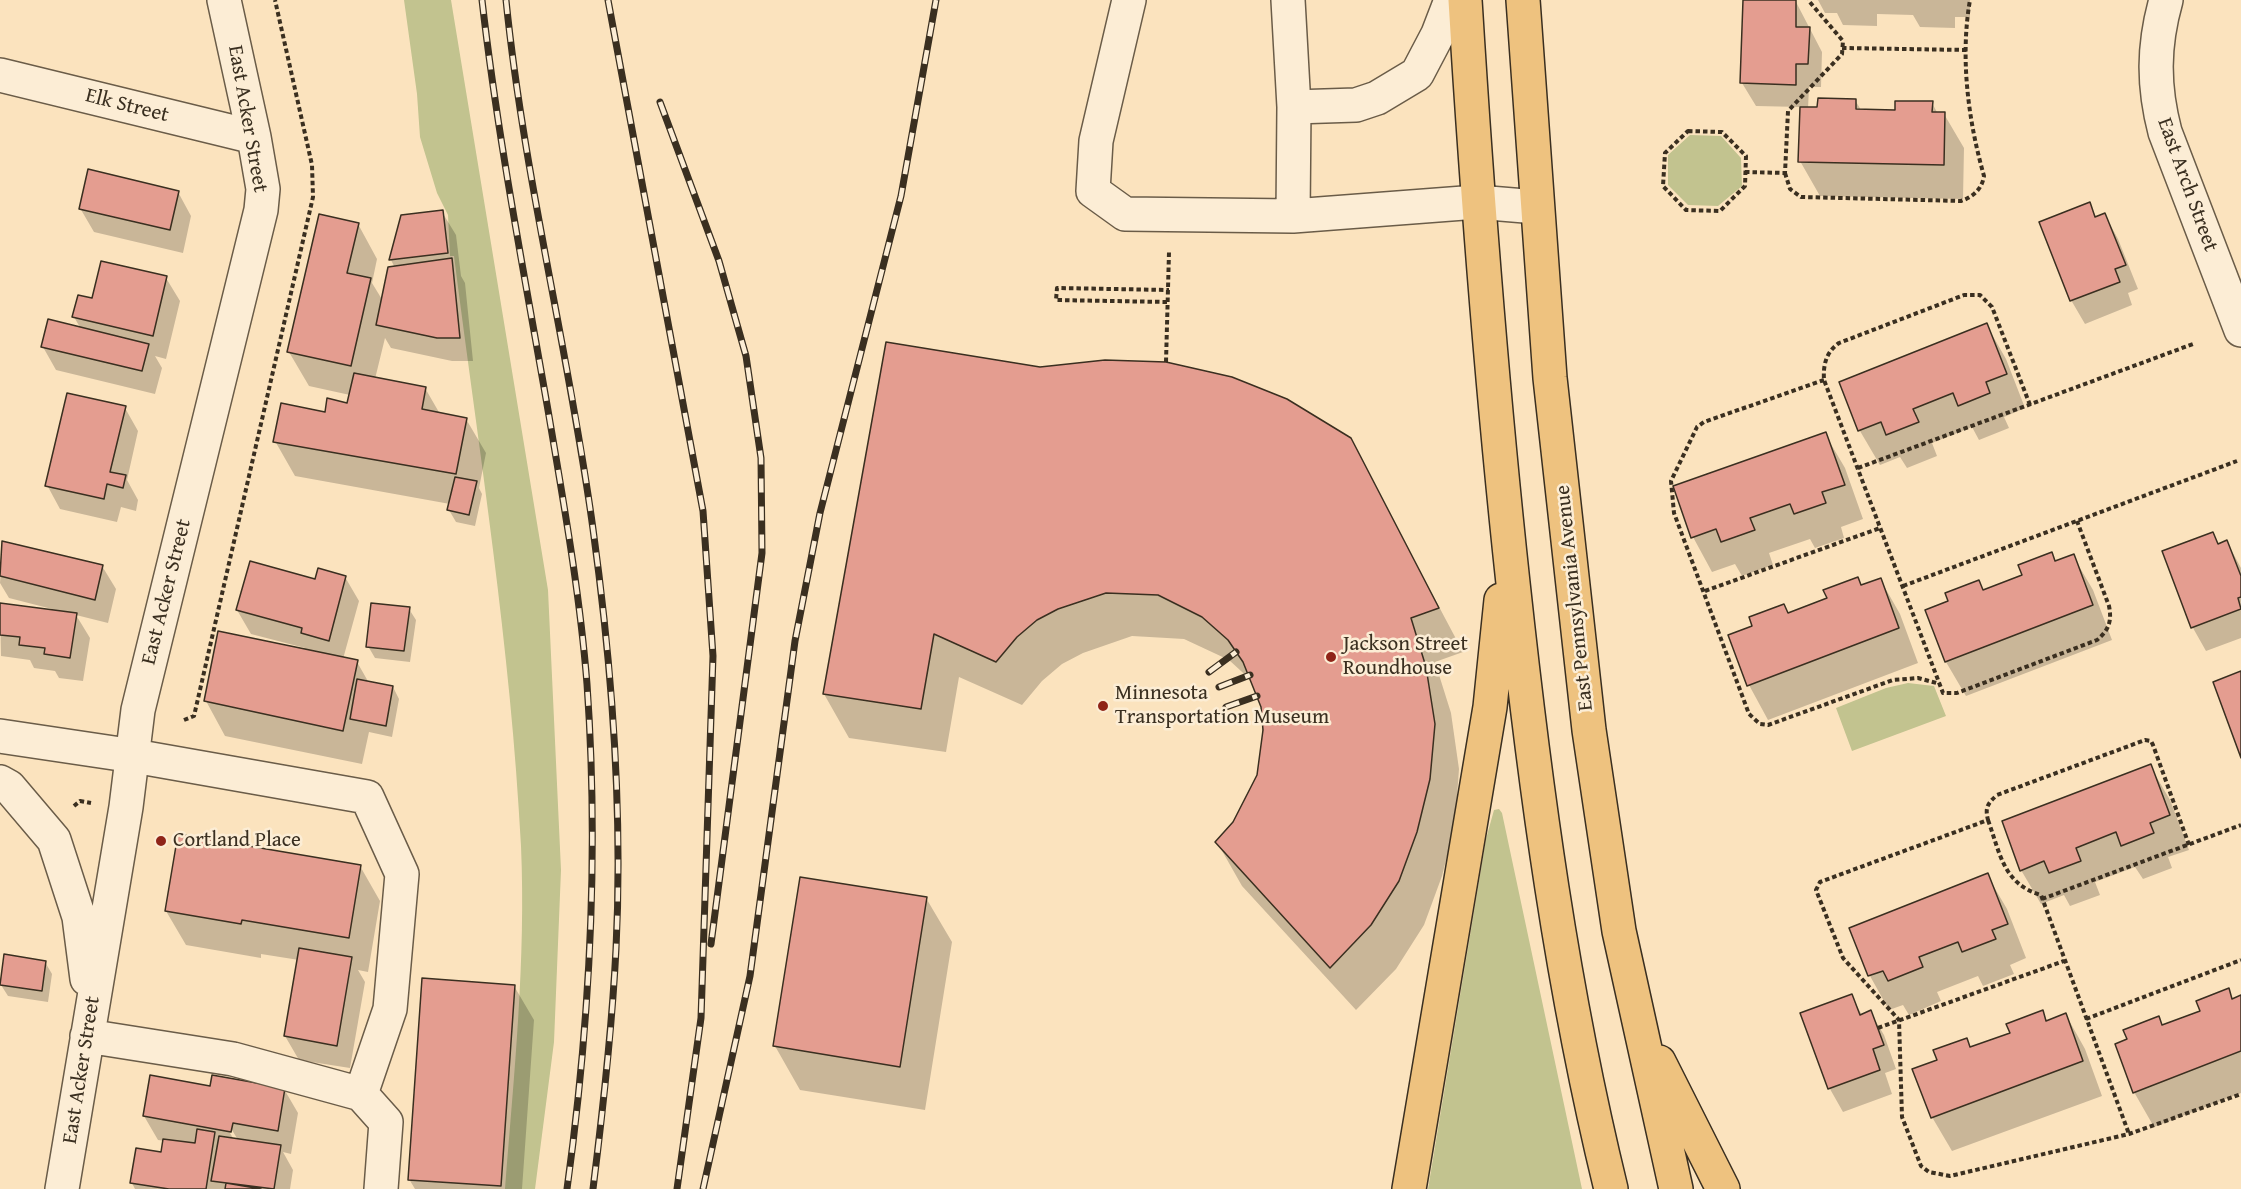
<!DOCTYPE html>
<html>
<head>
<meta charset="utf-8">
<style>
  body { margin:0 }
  canvas { display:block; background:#fbe3be }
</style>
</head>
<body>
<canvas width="2241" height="1189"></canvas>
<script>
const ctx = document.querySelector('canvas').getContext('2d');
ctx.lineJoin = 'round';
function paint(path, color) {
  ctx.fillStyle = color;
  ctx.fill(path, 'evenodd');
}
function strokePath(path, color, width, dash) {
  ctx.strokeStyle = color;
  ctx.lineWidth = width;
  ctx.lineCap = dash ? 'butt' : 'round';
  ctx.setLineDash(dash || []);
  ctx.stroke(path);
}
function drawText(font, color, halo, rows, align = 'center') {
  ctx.font = font + ' "Gentium Book Plus",serif';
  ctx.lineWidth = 5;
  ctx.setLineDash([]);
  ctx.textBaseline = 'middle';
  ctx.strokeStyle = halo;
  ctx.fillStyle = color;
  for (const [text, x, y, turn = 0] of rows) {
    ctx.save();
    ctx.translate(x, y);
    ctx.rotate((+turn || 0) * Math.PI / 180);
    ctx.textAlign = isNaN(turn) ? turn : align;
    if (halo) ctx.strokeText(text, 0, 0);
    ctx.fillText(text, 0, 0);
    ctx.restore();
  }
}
const green = new Path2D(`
  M404,0H451L548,590L561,870L554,1042L535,1189H505C514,1075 526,960 521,846C511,648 479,452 454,256H450L448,215L437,193L420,137L417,94Z
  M1690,135L1721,136L1741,158L1742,186L1718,206L1688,205L1668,185V155Z
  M1908,683L1934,686L1946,716L1852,751L1836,708L1886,688Z
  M1499,809L1502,813L1582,1189H1428L1486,839L1494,810Z`);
const shadow = new Path2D(`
  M1818,0H1970V17H1955V28L1920,27L1913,15L1877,14V26L1843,25L1837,13H1825Z
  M1796,2L1822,52L1821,87H1809L1808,109L1855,100L1861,110L1897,111L1932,103L1938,114H1944L1964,148L1963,199L1820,196L1800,161L1801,107L1756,106L1742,83Z
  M178,192L191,216L183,253L94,232L80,208Z
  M2089,204L2097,218L2105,215L2118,239L2138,289L2128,293L2132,305L2085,324L2071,300L2041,223Z
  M442,212L456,235L461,276L465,283L473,361H452L391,348L385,338L375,379L425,388L440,414L466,419L486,453L479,488L482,494L475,526L456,522L449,510L450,504L295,476L275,441L349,404L350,395L309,386L289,352L358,224L377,259L372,283L383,301L395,268L391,260L402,216Z
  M166,278L180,301L166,359L155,356L162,368L155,394L56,370L43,347L81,329L74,317L93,300Z
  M1986,324L2006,359L2025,408L2004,417L2009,428L1979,440L1972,427L1932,443L1937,456L1907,468L1900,457L1880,465L1860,431L1841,383Z
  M887,343L1350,439L1463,652L1435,662L1451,713L1459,769L1455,824L1442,876L1424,925L1396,969L1356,1010L1242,886L1217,842L1234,823L1259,775L1262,754V707L1253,682L1229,660L1184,639L1132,636L1083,653L1062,664L1042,681L1022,705L959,677L946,752L849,738L824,694Z
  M125,408L138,431L127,480L138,500L136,511L121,507L117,522L60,509L47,485Z
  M1825,434L1845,468L1863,519L1841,527L1844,538L1815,548L1810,539L1769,553L1773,565L1742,576L1735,564L1712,572L1693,537L1675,487Z
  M2212,533L2219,545L2227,542L2241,568V638L2206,651L2193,628L2164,552Z
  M3,543L102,566L116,589L108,623L76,615L90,638L83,681L59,678L55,671L34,668L30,660L1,656L0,604L52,611V609L9,598L0,583Z
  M2051,553L2056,562L2073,556L2093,590L2112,640L1966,696L1946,662L1927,611L2024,576Z
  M345,577L359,601L343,659L357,662L369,683L393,687L399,699L392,737L369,732L362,764L225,736L206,701L305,648L251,634L237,610L316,581Z
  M1880,579L1900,614L1918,663L1768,720L1749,685L1754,626Z
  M409,609L416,620L410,662L375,658L368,646Z
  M2150,766L2170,800L2189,850L2168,857L2172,868L2143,879L2135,867L2095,882L2100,895L2070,906L2064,895L2041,904L2021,870Z
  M360,866L380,901L368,972L358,970L365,982L350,1068L299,1060L285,1036L299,960L261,954V958L186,945L166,911Z
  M1987,875L2007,909L2026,958L2010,965L2014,974L1983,986L1978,976L1937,992L1941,1001L1909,1015L1903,1005L1889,1010L1870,976L1851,929Z
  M926,898L952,942L925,1110L800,1090L775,1046Z
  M45,962L52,974L48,1002L8,996L1,985Z
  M514,986L534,1020L522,1189H415L409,1179Z
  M2228,990L2233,1000L2241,997V1093L2154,1127L2134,1092L2163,1027L2201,1012Z
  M1851,996L1862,1015L1870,1012L1884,1035L1896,1069L1885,1073L1892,1094L1843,1112L1830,1089L1802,1014Z
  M2042,1012L2048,1022L2066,1015L2085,1049L2102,1096L1952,1151L1932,1117L1938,1061L1966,1040L1971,1048L2012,1033Z
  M211,1088L284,1089L298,1113L291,1154L283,1152L293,1170L290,1189H135L132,1183L163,1154L165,1141L158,1140L144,1116ZM229,1125L238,1140H234L226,1126Z`);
const building = new Path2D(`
  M1743,0H1796V27H1810L1808,64H1796V85L1740,83Z
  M1818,98L1856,99V109L1895,110V101H1933L1932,112H1945L1944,165L1798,162L1800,107H1817Z
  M88,169L179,191L170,230L79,209Z
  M2090,202L2095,217L2105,213L2126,265L2115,269L2120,282L2070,301L2039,222Z
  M443,210L448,253L389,260L401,215Z
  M319,214L359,223L347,273L371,278L351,366L287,352Z
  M452,258L460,338H437L376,325L388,267Z
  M101,261L167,276L153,336L72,317L78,295L92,298Z
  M48,319L149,344L142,371L41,347Z
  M1987,323L2007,374L1986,382L1990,393L1958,406L1953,393L1913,409L1919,422L1886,435L1881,422L1858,431L1839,382Z
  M886,342L1040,367L1105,360L1166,362L1232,377L1287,399L1351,438L1439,608L1411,618L1426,667L1435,724L1430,779L1417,832L1399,881L1371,925L1330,968L1215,842L1233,822L1257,775L1263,730L1261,707L1243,662L1228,640L1202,617L1158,595L1106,593L1058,609L1037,620L1017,637L996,662L934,634L921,709L823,694Z
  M354,373L426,387L422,409L467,418L456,474L273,442L281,403L325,412L327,398L347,403Z
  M67,393L126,406L110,472L126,475L123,488L107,484L104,499L45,486Z
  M1826,432L1845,485L1822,492L1826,503L1794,514L1790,504L1750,518L1755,530L1721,542L1716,529L1691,538L1673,486Z
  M455,477L477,481L469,515L447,510Z
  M2213,532L2218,544L2227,540L2241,576V597L2238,598L2241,609L2191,628L2162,551Z
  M2,541L103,565L95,600L0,576Z
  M2052,552L2055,561L2074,554L2093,605L1945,662L1925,610L1948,601L1945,593L1979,580L1983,590L2022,575L2018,565Z
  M250,561L315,579L318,568L346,576L329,641L301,633L302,628L236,610Z
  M1858,577L1861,585L1881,578L1899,628L1747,686L1728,635L1752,626L1749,617L1784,604L1788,613L1827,598L1823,590Z
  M0,603L77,613L70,658L44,654L45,648L19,645L20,637L0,635Z
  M371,603L410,607L404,651L366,647Z
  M218,631L358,660L343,731L204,701Z
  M2241,671V758L2213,682Z
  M357,679L393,686L386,726L350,719Z
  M2151,764L2170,815L2150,823L2154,833L2121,846L2116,832L2076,848L2081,861L2049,873L2044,861L2020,871L2002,821Z
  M178,834L361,865L349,938L242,920L241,924L165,911Z
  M1988,873L2008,924L1992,930L1996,939L1962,952L1958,942L1919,957L1923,967L1888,981L1883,971L1868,976L1849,928Z
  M800,877L927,897L900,1067L773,1046Z
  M299,948L352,957L337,1046L284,1036Z
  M4,954L46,961L42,991L0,985Z
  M422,978L515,985L501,1186L408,1180Z
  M2229,988L2232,999L2241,995V1051L2133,1093L2115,1044L2127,1039L2123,1030L2159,1016L2162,1025L2200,1011L2196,1001Z
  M1852,994L1860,1015L1871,1010L1884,1045L1873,1049L1880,1070L1828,1089L1800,1013Z
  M2043,1010L2046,1021L2066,1013L2083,1061L1931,1118L1912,1069L1937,1060L1933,1050L1967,1038L1970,1047L2010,1033L2006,1024Z
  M150,1075L210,1086L212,1075L285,1088L278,1131L233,1123L231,1132L143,1116Z
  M197,1129L215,1132L206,1189H169L130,1183L136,1148L161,1152L163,1139L195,1143Z
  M219,1136L281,1145L274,1189L211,1181Z
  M226,1183L261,1189H225Z`);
const path = new Path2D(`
  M1842,48L1967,50
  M1688,131L1722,132L1746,156L1745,186L1720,211L1686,210L1663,186L1665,153Z
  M1745,172L1785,173L1788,111L1842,54L1843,41L1808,0
  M1785,173L1790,189L1801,197L1961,201C1973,197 1982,189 1984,176C1968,120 1960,57 1970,0
  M1167,302L1056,300L1057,288L1169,290
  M1166,362L1169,252
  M1824,380L1704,422L1697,427L1671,481L1674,513L1749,714L1760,724L1768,725L1893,680L1918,678L1940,684
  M2030,405L1992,307L1980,295H1964L1839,343C1826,352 1823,365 1824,380L1943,693H1957L2097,640C2109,630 2112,621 2109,606L2077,521
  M1858,468L2193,344
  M1903,586L2237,461
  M1705,591L1880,528
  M184,720L194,716L313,197L312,165L275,0
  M74,806L80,801L91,803
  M1988,820C2000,853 2003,884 2041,895L2129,1134
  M2189,845L2153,745L2151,741L2145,740L1997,795C1987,804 1985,808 1988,820L1820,882L1816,890L1843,958L1899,1020L1902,1117L1921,1166L1929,1172L1950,1176L2129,1134L2241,1094
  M2042,899L2241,825
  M2086,1019L2241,960
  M1878,1028L2064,961`);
const minor = new Path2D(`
  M1129,0L1096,141L1093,191L1125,214L1293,216L1477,202L1537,207
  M1288,0L1294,107L1293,216
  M2166,0C2153,46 2153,86 2165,132L2241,330
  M0,75L254,137
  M1294,107L1356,105L1377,98L1417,74L1438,34L1451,0
  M0,736L134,756L367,797L402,874L390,1009L361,1094
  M0,782L9,787L54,840L79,917L87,979
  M87,1036L233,1059L361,1094L386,1122L381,1189
  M62,1189L126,807L138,710L261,210L263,189L254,137L224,0`);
const major = new Path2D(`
  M1465,0C1477,195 1492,389 1513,583C1535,787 1562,989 1611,1189
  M1523,0L1550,378L1589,730L1619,931L1676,1189
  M1659,1062L1723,1189
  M1409,1189L1490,707L1501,600`);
const rail = new Path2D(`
  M482,0C498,140 525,278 549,416C564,505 580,595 587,684C599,853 590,1022 567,1189
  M506,0C524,178 569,352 593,529C612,667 623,809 616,949C612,1029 603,1109 593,1189
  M608,0L703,511L713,656L701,1018L677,1189
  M660,102L719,261L746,356L761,458L762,553L711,944
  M1209,672L1236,652
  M1219,687L1250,675
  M1226,707L1257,696
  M703,1189L750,976L795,641L820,513L901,196L936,0`);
const markers = [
  [1331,657,6,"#8f2418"],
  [1103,706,6,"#8f2418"],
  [161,841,6,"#8f2418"]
];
const streetNames = [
  ["Elk Street",127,106,14],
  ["East Acker Street",247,119,80],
  ["East Arch Street",2187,185,70],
  ["East Acker Street",167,592,-76],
  ["East Pennsylvania Avenue",1575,598,-96],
  ["East Acker Street",82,1070,-81]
];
const poiNames = [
  ["Jackson Street",1343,645],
  ["Roundhouse",1343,669],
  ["Minnesota",1115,694],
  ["Transportation Museum",1115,718],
  ["Cortland Place",173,841]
];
paint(green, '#c2c38f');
paint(shadow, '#0003');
paint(building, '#e49d90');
strokePath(building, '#3a2f20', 1.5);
strokePath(minor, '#6a5c48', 36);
strokePath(major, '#3a2f20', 36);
strokePath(path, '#3a2f20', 4, [4.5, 3]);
strokePath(minor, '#fcedd5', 33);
strokePath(major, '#eec27f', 33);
strokePath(rail, '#3a2f20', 7);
strokePath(rail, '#fcedd5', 4.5, [14]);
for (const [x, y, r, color] of markers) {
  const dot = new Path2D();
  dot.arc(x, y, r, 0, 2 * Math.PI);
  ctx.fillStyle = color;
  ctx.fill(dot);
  strokePath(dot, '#fcedd5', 2);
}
drawText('21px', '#3a2f20', '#fcedd5', streetNames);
drawText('21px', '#3a2f20', '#fcedd5', poiNames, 'left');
</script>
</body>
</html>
